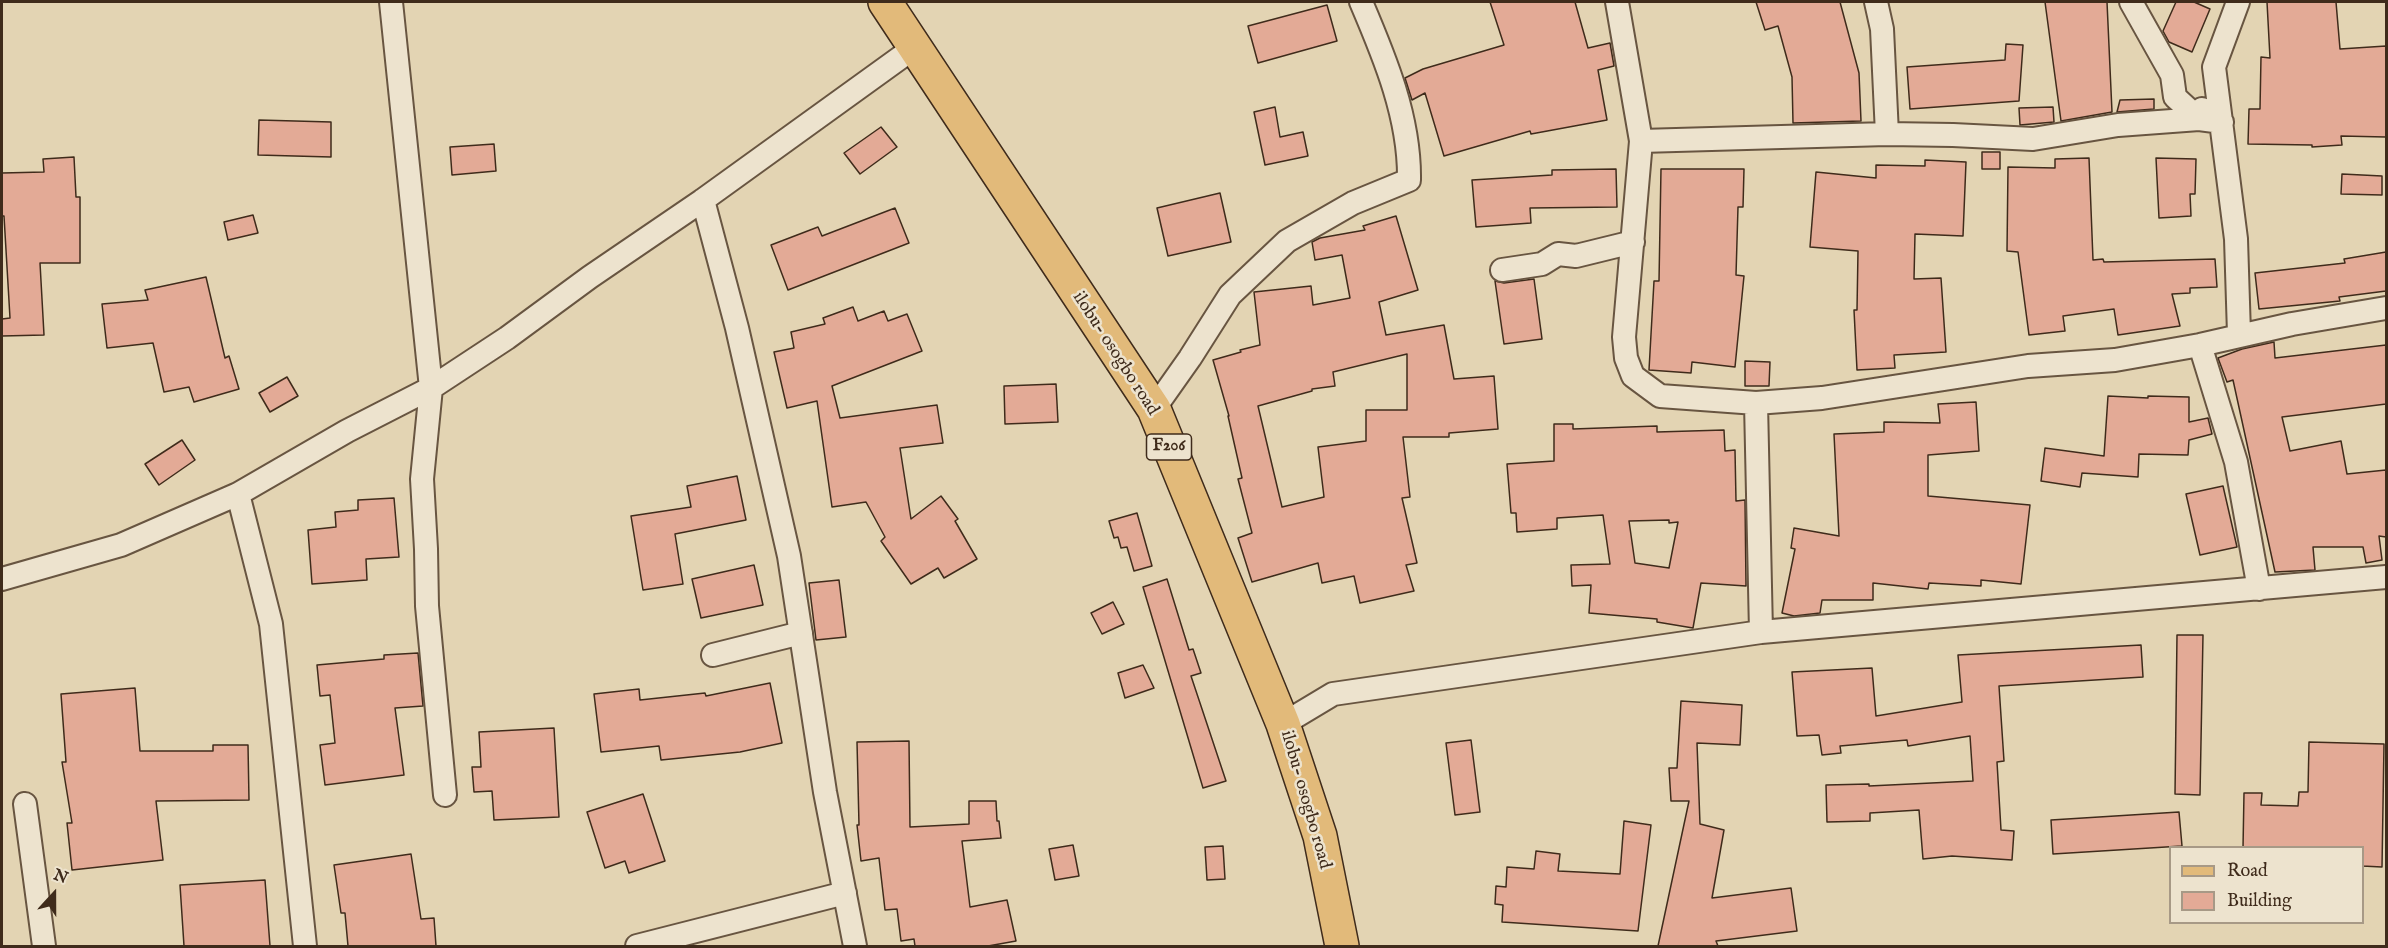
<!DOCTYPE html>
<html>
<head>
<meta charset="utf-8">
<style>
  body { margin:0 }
  #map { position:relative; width:2388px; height:948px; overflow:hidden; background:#e3d4b3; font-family:"IM FELL English",serif }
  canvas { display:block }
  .frame { position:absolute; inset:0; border:3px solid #3f2b1b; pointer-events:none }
  .legend { position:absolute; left:2169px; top:846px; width:195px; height:78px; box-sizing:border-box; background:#ede3ce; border:2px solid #a79986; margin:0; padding:8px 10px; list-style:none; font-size:18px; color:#3f2b1b }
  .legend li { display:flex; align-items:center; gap:12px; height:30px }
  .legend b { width:30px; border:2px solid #a79986 }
  .north { position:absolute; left:24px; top:864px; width:60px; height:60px; -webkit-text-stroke:4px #ede3ce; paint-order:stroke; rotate:21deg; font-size:16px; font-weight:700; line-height:24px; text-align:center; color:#3f2b1b }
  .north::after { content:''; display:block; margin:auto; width:21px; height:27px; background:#3f2b1b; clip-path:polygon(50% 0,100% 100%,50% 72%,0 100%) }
</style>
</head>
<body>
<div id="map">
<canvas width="2388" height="948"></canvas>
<div class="frame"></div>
<ul class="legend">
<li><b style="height:8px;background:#e2ba7a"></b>Road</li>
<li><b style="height:16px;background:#e3aa96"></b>Building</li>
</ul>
<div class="north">N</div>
</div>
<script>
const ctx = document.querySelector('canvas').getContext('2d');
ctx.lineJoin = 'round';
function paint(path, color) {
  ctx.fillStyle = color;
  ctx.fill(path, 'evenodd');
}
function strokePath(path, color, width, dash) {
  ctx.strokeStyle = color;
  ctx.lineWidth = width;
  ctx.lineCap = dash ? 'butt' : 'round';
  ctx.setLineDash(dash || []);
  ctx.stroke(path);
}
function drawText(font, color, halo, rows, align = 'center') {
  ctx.font = font + ' "IM FELL English",serif';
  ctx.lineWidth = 5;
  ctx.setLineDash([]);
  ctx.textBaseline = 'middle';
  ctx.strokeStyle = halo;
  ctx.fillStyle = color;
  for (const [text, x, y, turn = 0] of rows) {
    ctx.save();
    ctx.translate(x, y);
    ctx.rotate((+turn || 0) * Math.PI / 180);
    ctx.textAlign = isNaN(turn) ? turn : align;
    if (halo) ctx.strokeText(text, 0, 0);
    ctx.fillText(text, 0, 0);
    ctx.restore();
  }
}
const building = new Path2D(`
  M1490,2H1575L1588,48L1610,43L1614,66L1598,70L1607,120L1531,134L1530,131L1444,156L1425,93L1412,100L1405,78L1423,69L1504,45Z
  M1756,2H1840L1859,73L1861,121L1793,123L1792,77L1778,26L1765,30Z
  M2045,2H2107L2112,112L2061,121Z
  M2176,2H2194L2210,9L2192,52L2169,42L2163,31Z
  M2267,2H2336L2340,49L2386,46V137L2341,136L2342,145L2312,147V145L2248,144L2249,109H2260L2261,57L2270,58Z
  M1327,5L1337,41L1258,63L1248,26Z
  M2006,44L2023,45L2019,101L1910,109L1907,67L2005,60Z
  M2154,99V109L2117,112L2120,100Z
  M1275,107L1280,137L1303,132L1308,156L1265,165L1254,112Z
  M2053,107L2054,122L2020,125L2019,108Z
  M259,120L331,122V157L258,155Z
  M881,127L897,147L860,174L844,153Z
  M494,144L496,171L452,175L450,147Z
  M1982,152H2000V169H1982Z
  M74,157L76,197H80V263H40L44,335L2,336V319L10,318L4,216H2V173L44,172L43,159Z
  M2089,158L2093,260L2103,259L2104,262L2215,259L2217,287L2190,288V293L2172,294L2180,326L2118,335L2114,309L2063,316L2065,331L2029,335L2018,252L2007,251L2008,167L2055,168V159Z
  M2156,158L2196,159L2195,194H2190L2191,216L2159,218Z
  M1925,160L1966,162L1963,236L1915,234L1914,279L1941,278L1946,352L1894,355L1895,368L1857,370L1854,310H1857L1858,251L1810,247L1816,172L1876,178V165L1925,166Z
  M1616,169L1617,207L1530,208L1531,223L1476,227L1472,180L1552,175V170Z
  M1661,169H1744L1743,207H1738L1736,275L1744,276L1735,367L1692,362L1691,373L1649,370L1654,281H1659Z
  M2342,174L2382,176V195L2341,194Z
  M1220,193L1231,242L1168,256L1157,208Z
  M895,208L909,243L788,290L771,245L818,227L822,236Z
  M253,215L258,233L228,240L224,222Z
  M1396,216L1418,290L1379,302L1386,335L1444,325L1454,379L1494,376L1498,429L1449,433V437H1403L1410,497L1402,498L1417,563L1406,565L1414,591L1360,603L1354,576L1322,583L1318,563L1252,582L1238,538L1252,533L1238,479L1242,478L1228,416H1229L1213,360L1241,352L1240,350L1260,345L1254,292L1311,286L1313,305L1350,298L1342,255L1315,260L1312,242L1320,238L1365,230L1363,226ZM1407,354V410H1366V441L1318,447L1324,497L1282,507L1258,406L1312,391V389L1335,386L1333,372Z
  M2386,252V291L2339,297L2340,301L2259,309L2255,273L2345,263L2344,259Z
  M206,277L225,358L229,356L239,389L194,402L189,387L164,392L153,343L107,348L102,304L148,300L145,290Z
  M1534,279L1542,339L1504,344L1495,281L1504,283Z
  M853,307L858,321L884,311L888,321L907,314L922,351L832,386L840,418L937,405L943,443L900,448L911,519L941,496L958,519L955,521L977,559L944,578L938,568L911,584L881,541L885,537L866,502L832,507L817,401L787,408L774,352L794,348L791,332L825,324L823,318Z
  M2274,342L2275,358L2386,345V404L2282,417L2290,451L2341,441L2347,474L2386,470V537L2379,536L2382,560L2366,563L2363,547H2313L2315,570L2275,572L2233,380L2227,382L2218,358L2242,349Z
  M1745,361L1770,362L1769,386H1745Z
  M287,377L298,396L270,412L259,393Z
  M1056,384L1058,422L1005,424L1004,386Z
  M2108,396L2148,398V396L2189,397V422L2208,418L2212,434L2189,440L2188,455L2139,454L2138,477L2082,473L2080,487L2041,481L2045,448L2104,456Z
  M1976,402L1979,451L1928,455V496L2030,505L2021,584L1981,580V586L1929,583L1928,589L1873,583V600H1822L1820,613L1794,616L1782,613L1795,549L1791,548L1794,528L1839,536L1834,434L1884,432V422L1940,423L1938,404Z
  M1554,424H1573V429L1657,426V432L1724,430L1725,451L1735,450L1736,501L1745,500L1746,586L1701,583L1693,628L1657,622V619L1589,613L1591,585L1572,586L1571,565L1610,564L1603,515L1557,518V529L1517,532L1516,513H1511L1507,464L1554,461ZM1669,520V523L1678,522L1669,568L1635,563L1629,521Z
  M182,440L195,460L159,485L145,464Z
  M737,476L746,520L675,534L683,584L643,590L631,516L691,507L687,486Z
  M2223,486L2237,547L2200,555L2186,494Z
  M394,498L399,557L366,559L367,580L312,584L308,530L336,527L335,512L358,510V500Z
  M1137,513L1152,566L1134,571L1127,547L1121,548L1118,537L1114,538L1109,521Z
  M754,565L763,605L701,618L692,579Z
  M1167,579L1189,650L1193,649L1201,673L1191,676L1226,781L1203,788L1143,587Z
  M839,580L846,637L816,640L809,583Z
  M1113,602L1124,624L1102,634L1091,613Z
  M2177,635H2203L2200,795L2175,794Z
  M2141,645L2143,677L1999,686L2004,761L1997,762L2001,830L2014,831L2012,860L1952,856L1923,859L1919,810L1870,813V821L1827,822L1826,785L1869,784V786L1973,781L1970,736L1908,746L1907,740L1840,746L1841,753L1822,755L1819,735L1797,736L1792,672L1872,668L1876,716L1962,702L1958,655Z
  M418,653L423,706L395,708L404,775L325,785L320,745L335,743L330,695L320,696L317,665L384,659V655Z
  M1143,665L1154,688L1125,698L1118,673Z
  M770,683L782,743L740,752L661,760L659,746L601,752L594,694L639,689L640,700L705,693L706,696Z
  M135,688L140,751H213V745H248L249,800L156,801L163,860L72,870L67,823H72L62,762H66L61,694Z
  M1681,701L1742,705L1740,745L1697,743L1700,824L1724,830L1712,898L1791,888L1797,931L1716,941L1718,946H1658L1689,801H1671L1669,768H1677Z
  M554,728L559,817L494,820L492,791L474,792L472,767H481L479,732Z
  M1471,740L1480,812L1455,815L1446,743Z
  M909,741L910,827L969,824V801H996L997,821H999L1001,838L962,841L970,907L1007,900L1016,941L988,946H915L914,939L901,941L897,909L885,910L879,858L861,861L857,825H859L857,742Z
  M2309,742L2384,744L2382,867L2362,866V848H2243L2244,793H2262L2261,805L2298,806L2299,792H2308Z
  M643,794L665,861L629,873L625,861L605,868L587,812Z
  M2179,812L2182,846L2053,854L2051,820Z
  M1624,821L1651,825L1638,931L1502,922L1503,905L1495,904L1496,886L1506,887L1507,867L1534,869L1536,851L1560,854L1558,871L1620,874Z
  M1073,845L1079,876L1055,880L1049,849Z
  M1223,846L1225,879L1207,880L1205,847Z
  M411,854L421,919L434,918L436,946H348L345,913H341L334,865Z
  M265,880L270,946H184L180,885Z`);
const minor = new Path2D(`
  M391,2L431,388L422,479L426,549L427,606L445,795
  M1617,2L1641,141L1624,337L1626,358L1633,376L1660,396L1756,403L1761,632
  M1876,2L1882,29L1887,134
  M2131,2L2172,75L2175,97L2199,119L2202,109
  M2238,2L2214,67L2236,239L2239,334
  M1641,141L1887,134L1953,135L2033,139L2118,125L2199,119L2222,122
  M703,200L737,328L789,556L825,792L855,946
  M1502,270L1542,264L1558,254L1576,256L1633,242
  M2200,345L2236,462L2259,589
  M1756,403L1822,398L2028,366L2115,360L2200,345L2292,324L2386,308
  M1154,409L1190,358L1230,295L1287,241L1353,203L1409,180C1410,118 1385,58 1361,2
  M238,494L271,624L305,946
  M2,579L121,545L238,494L347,431L431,388L507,338L590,277L703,200L915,47
  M713,655L801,633
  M1283,724L1333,694L1761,632L2386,577
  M25,804L44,946
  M637,946L845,893`);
const primary = new Path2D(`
  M885,2L1154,409L1283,724L1320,836L1342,946`);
const shields = [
  [1169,447,45]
];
const shieldNames = [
  ["F206",1169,447]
];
const streetNames = [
  ["ilobu- osogbo road",1115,354,57],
  ["ilobu- osogbo road",1305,800,74]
];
paint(building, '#e3aa96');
strokePath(building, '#3f2b1b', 1.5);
strokePath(minor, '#685541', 26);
strokePath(primary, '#3f2b1b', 36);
strokePath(minor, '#ede3ce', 22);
strokePath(primary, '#e2ba7a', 33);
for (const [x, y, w] of shields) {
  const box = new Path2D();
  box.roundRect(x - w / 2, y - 13, w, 26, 4.5);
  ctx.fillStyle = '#ede3ce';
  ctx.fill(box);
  strokePath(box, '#3f2b1b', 1.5);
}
drawText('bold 16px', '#3f2b1b', null, shieldNames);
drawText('18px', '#3f2b1b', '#ede3ce', streetNames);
</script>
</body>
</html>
